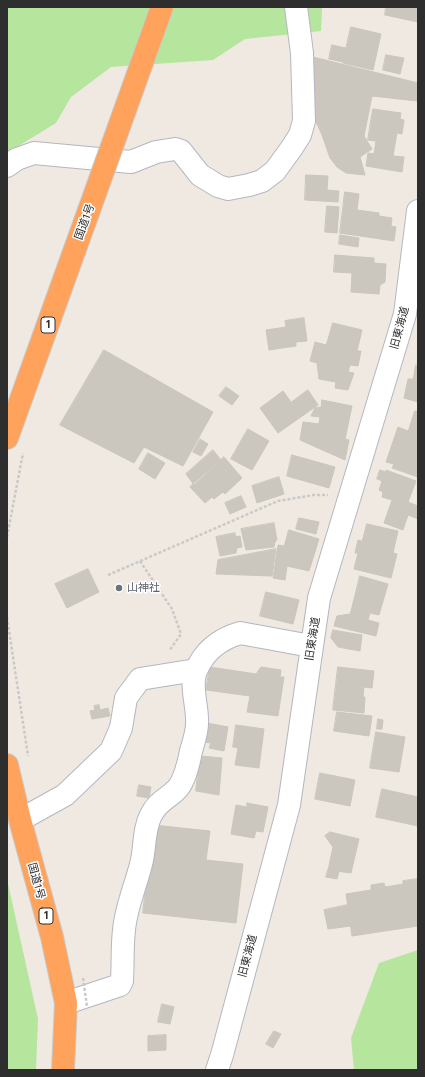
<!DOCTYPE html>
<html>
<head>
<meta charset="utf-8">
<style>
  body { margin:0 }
  #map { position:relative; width:425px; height:1077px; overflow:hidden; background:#efe9e1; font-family:"Fira Sans Condensed",sans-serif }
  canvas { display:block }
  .frame { position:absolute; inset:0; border:8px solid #2e2e2e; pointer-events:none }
</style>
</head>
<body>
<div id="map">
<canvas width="425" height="1077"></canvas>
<div class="frame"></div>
</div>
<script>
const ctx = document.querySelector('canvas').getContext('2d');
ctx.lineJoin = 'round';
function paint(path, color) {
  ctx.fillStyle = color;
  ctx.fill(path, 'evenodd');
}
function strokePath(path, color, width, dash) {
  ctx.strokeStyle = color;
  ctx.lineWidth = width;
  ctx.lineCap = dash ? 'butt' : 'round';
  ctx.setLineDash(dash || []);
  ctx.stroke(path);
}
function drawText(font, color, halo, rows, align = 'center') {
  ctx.font = font + ' "Fira Sans Condensed","Noto Sans JP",sans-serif';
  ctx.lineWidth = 3;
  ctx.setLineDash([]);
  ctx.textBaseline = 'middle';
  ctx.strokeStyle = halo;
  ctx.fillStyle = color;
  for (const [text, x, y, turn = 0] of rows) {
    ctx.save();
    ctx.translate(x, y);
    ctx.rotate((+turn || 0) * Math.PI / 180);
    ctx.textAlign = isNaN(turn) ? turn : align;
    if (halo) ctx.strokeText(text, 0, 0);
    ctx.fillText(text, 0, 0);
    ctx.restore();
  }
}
const green = new Path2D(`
  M7,7H322L321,31L245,39L213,60L111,67L71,97L56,123L7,153Z
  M7,879L38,1019L36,1070H7Z
  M418,950V1070H354L351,1038L379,963Z`);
const building = new Path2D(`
  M386,7H418V22L385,15Z
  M351,27L381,34L373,70L343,63Z
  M332,45L346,48L343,62L329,59Z
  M386,55L404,58L400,74L383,70Z
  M309,56L418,83L417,101L372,96L364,136L372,149L360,157L365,175L346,173L337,167L330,158L322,135L313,115Z
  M373,109L401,113L400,119L404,120L402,134L397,133L393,156L404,157L402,172L366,166L368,153L374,154L376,141L368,140Z
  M306,175L328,176L327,190L339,191L338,202L305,200Z
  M345,192L359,194L357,210L379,213V216L392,218L391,226L396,227L394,241L340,233Z
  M327,206L339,207L337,233L325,232Z
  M340,235L359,238L358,247L339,244Z
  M335,255L374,258V263L386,264L385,282L380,285L379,294L351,292L352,273L334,272Z
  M304,318L307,341L296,342V346L269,350L266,330L286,327L285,321Z
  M333,323L362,330L357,351H361L358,366L350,365L348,372L354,373L348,390L335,388L336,382L319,379L317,363L310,361L315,342L326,345Z
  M104,350L213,412L183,466L144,447L134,463L60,425Z
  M416,365L418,366V402L404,398L408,379H413Z
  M226,387L239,396L232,405L219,396Z
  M308,390L318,405L278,433L260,408L283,391L291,402Z
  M322,400L352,406L345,439L349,440L345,460L300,440L303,422L319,424L320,417L311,416L315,408L321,407Z
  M415,411L418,412V477L392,468L394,464L386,462L398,427L408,431Z
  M248,429L269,441L252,470L231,459Z
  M200,439L208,444L201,456L193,452Z
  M213,450L221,460L194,485L186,474Z
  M148,453L165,463L155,479L139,469Z
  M292,455L335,467L329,488L287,476Z
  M224,457L242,478L225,494L223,492L214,499L212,497L205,503L190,487Z
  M380,470L386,472V470L416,481L408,502L418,506V519L408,515L403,530L384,523L392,500L382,497L383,492L379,490L382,481L377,479Z
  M279,477L284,494L257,503L252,486Z
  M241,496L246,507L230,514L225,503Z
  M299,518L319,522L316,534L296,529Z
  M274,523L277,540L275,542L274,547L246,550L241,529Z
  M367,524L398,531L393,553L397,554L391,578L354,569L358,553H355L358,540L362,541Z
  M289,530L319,539L309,571L287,566L285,580L273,578L278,545L284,546Z
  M235,533L236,537L240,536L242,547L237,548L236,553L220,556L216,537Z
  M276,549L272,576L216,574L218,560Z
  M88,569L99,592L67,608L55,584Z
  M360,576L388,584L379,615L370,613L368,620L379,623L376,636L334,626L337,616L350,614Z
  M266,592L299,600L293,624L260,616Z
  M333,630L362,635L360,651L338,647L331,638Z
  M210,667L256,674L261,667L281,670L280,677H284L278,716L247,712L250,696L206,690Z
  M338,667L374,671L372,688L364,687L363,697H365L364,713L333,710Z
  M99,705L100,710L108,708L110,716L92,719L90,711L95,710L94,706Z
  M337,712L372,716L369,736L334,731Z
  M378,719L383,720L382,729H377Z
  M207,723L228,727L224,751L209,748L211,743L204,742Z
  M236,725L264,729L259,768L235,765L238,748L233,747Z
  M376,732L405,737L399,772L370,768Z
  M200,756L222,758L219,795L196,791Z
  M320,773L355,780L350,806L315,799Z
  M139,785L151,787L149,798L137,796Z
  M382,789L418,797V826L376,817Z
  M247,803L268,807L263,832L256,831L254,838L231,834L236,805L247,807Z
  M153,825L210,831L206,860L243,864L236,923L143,913Z
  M330,832L359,839L351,873L328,870L333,847L325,836Z
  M328,870L339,871L337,879L326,877Z
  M418,879V926L352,936L346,894L371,890V885L384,883L385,887L403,884V881Z
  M348,905L351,926L328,929L324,910Z
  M162,1004L174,1007L170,1024L158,1022Z
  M274,1031L281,1034L273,1048L266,1044Z
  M166,1035V1050L148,1051V1036Z`);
const path = new Path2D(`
  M7,537L23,453
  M140,561L172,609L181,634L169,651
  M108,575L278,501L314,495H328
  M7,617L28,756`);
const minor = new Path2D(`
  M7,166L17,159L34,153L131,162L156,152L175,149L181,151L200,175L218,186L228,189L249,185L262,181L275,171L291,149L300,135L304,121L302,53L296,7
  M20,820L65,795L111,751L121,728L126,698L140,679L196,670
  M66,1003L120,985L122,981C123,964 122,947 124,930C126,906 137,883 142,860C145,845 144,828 151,815C157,802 167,799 176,790C184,783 189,762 191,751C194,741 198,730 197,719C197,704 190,685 196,671C204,651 220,639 240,633L311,646
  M217,1070L222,1055L289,805L319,598L405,314L418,211`);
const highway = new Path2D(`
  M7,438L88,213
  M7,765L20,820L52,937L66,1003L63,1070`);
const pathBridge = new Path2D(`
  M83,978L87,1007`);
const highwayBridge = new Path2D(`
  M88,213L162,7`);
const markers = [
  [119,588,4,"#6b7280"]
];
const shields = [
  [48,325,14],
  [46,916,14]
];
const shieldNames = [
  ["1",48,325],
  ["1",46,916]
];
const streetNames = [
  ["国道1号",85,222,-70],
  ["旧東海道",400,328,-75],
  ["旧東海道",313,639,-81],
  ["国道1号",36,881,75],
  ["旧東海道",248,956,-75]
];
const worshipNames = [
  ["山神社",127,588]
];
paint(green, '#b6e59e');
paint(building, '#cbc7bf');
strokePath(building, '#cbc5ba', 1);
strokePath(minor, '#b4b7c1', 24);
strokePath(highway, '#c9c9c9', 24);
strokePath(path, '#c9c9c9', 2.5, [3, 2]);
strokePath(minor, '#fff', 22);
strokePath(highway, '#ffa35c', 22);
strokePath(highwayBridge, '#c9c9c9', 24, []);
strokePath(pathBridge, '#c9c9c9', 2.5, [3, 2]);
strokePath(highwayBridge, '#ffa35c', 22);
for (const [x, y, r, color] of markers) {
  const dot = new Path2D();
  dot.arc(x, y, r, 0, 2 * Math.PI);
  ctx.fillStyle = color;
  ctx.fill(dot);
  strokePath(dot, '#fff', 1.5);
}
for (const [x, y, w] of shields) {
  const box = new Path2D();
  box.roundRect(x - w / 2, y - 8, w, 16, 3);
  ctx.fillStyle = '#fff';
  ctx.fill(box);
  strokePath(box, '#2e2e2e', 1);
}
drawText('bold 10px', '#2e2e2e', null, shieldNames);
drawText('11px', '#2e2e2e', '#fff', streetNames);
drawText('11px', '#5b616d', '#fff', worshipNames, 'left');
</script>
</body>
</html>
